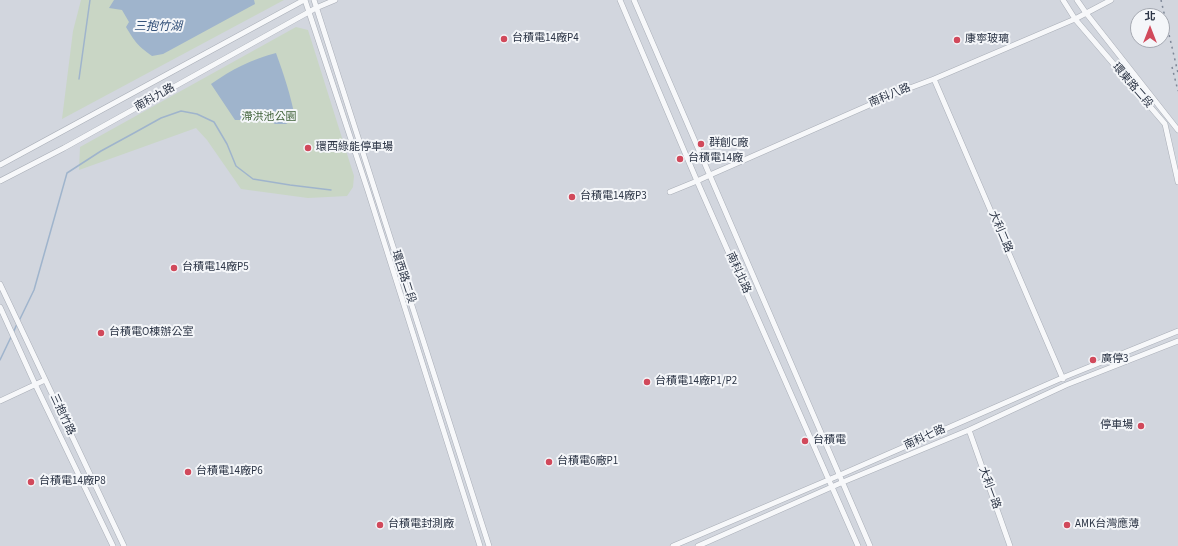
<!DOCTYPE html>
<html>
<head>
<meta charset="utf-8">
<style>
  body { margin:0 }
  #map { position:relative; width:1178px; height:546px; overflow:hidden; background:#e4e7ec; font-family:"Source Sans 3","Noto Sans TC",sans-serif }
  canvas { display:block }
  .north { position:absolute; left:1130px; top:8px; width:40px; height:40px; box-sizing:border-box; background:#f4f6f9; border:1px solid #a4a8b1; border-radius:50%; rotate:0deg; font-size:11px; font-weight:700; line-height:16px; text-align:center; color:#2b3445 }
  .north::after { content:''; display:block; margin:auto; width:14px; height:18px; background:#d1495b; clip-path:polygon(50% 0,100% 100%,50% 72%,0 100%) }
</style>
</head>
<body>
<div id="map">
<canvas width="1178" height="546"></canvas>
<div class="north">北</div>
</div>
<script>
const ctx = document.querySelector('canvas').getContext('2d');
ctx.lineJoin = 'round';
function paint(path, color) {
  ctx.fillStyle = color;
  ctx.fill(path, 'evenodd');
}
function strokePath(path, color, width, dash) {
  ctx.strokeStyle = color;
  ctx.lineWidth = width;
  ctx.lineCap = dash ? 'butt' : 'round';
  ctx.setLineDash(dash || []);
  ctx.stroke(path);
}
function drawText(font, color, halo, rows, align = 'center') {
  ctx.font = font + ' "Source Sans 3","Noto Sans TC",sans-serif';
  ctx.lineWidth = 4;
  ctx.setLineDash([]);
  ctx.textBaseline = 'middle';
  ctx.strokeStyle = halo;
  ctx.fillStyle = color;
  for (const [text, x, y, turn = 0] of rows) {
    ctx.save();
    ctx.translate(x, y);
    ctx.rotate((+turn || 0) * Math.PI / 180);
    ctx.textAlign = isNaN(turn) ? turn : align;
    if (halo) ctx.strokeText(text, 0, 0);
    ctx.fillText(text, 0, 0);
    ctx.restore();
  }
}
const built = new Path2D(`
  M0,0H1178V546H0ZM1138,16H1162V40H1138Z`);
const green = new Path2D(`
  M81,0H284L62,119L73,31Z
  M296,27L308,30L354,176L353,187L347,196L308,198L241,189L207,140L196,128L79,170L80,147Z`);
const water = new Path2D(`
  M114,0H254L255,4L163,54L152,56C137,45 135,42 126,27L129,22L122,10L109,8Z
  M276,53C284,75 291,96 295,118L286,124H275L265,118L243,120H235L211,84C231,70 252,59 276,53Z`);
const stream = new Path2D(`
  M79,79L90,0
  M19,321L34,290L67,173L101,151L134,133L161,118L181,111L197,114L214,122L227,144L236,166L253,179L290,185L331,190
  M13,333L17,324
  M0,360L11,337`);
const minor = new Path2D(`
  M305,0L368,191L480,546
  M314,0L489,546
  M620,0L697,181L858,546
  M634,0L870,546
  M1063,0L1075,19L1165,124L1178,182
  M1077,0L1086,13L1178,130
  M934,79L1063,379
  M0,165L304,0
  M0,181L64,148L316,8L335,0
  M670,192L697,181L710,175L899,92L934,79L1075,19L1111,0
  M0,284L124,546
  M0,307L35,384L113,546
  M0,401L45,380
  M969,430L1010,546
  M673,546L840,475L1062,378L1178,331
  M698,546L843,482L969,430L1066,385L1178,341`);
const rail = new Path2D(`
  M1161,0L1178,73
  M1172,67L1178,91`);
const markers = [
  [504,39,4,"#d1495b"],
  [957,40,4,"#d1495b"],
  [701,144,4,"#d1495b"],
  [308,148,4,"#d1495b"],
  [680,159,4,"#d1495b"],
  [572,197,4,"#d1495b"],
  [174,268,4,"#d1495b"],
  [101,333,4,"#d1495b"],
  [1093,360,4,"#d1495b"],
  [647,382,4,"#d1495b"],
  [1141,426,4,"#d1495b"],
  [805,441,4,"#d1495b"],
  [549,462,4,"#d1495b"],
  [188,472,4,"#d1495b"],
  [31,482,4,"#d1495b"],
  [380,525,4,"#d1495b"],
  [1067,525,4,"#d1495b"]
];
const poiNames = [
  ["台積電14廠P4",512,39],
  ["康寧玻璃",965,40],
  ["群創C廠",709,144],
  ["環西綠能停車場",316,148],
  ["台積電14廠",688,159],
  ["台積電14廠P3",580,197],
  ["台積電14廠P5",182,268],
  ["台積電O棟辦公室",109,333],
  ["廣停3",1101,360],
  ["台積電14廠P1/P2",655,382],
  ["停車場",1133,426,"right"],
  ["台積電",813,441],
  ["台積電6廠P1",557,462],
  ["台積電14廠P6",196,472],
  ["台積電14廠P8",39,482],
  ["台積電封測廠",388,525],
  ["AMK台灣應薄",1075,525]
];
const streetNames = [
  ["環東路二段",1132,86,49],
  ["南科八路",890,96,-22],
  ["南科九路",155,98,-29],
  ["大利二路",1000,232,67],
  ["南科北路",738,273,66],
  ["環西路二段",403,277,72],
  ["三抱竹路",62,415,65],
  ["南科七路",925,438,-24],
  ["大利一路",989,488,70]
];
const parkNames = [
  ["滯洪池公園",269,118]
];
const waterNames = [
  ["三抱竹湖",158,27]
];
paint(built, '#d2d6de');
paint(green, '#c9d6c5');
paint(water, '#9fb4cc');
strokePath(stream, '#9fb4cc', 1.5);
strokePath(minor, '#a9aeb7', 6);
strokePath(minor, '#f7f8fa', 5);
strokePath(rail, '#7d8696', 1.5, [2, 4]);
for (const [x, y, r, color] of markers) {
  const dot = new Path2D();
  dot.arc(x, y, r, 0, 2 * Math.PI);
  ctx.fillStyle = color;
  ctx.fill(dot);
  strokePath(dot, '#f4f6f9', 1.5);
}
drawText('11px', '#2b3445', '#f4f6f9', poiNames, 'left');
drawText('11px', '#2b3445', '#f4f6f9', streetNames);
drawText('11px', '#3f6138', '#f4f6f9', parkNames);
drawText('italic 12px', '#34527a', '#f4f6f9', waterNames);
</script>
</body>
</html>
